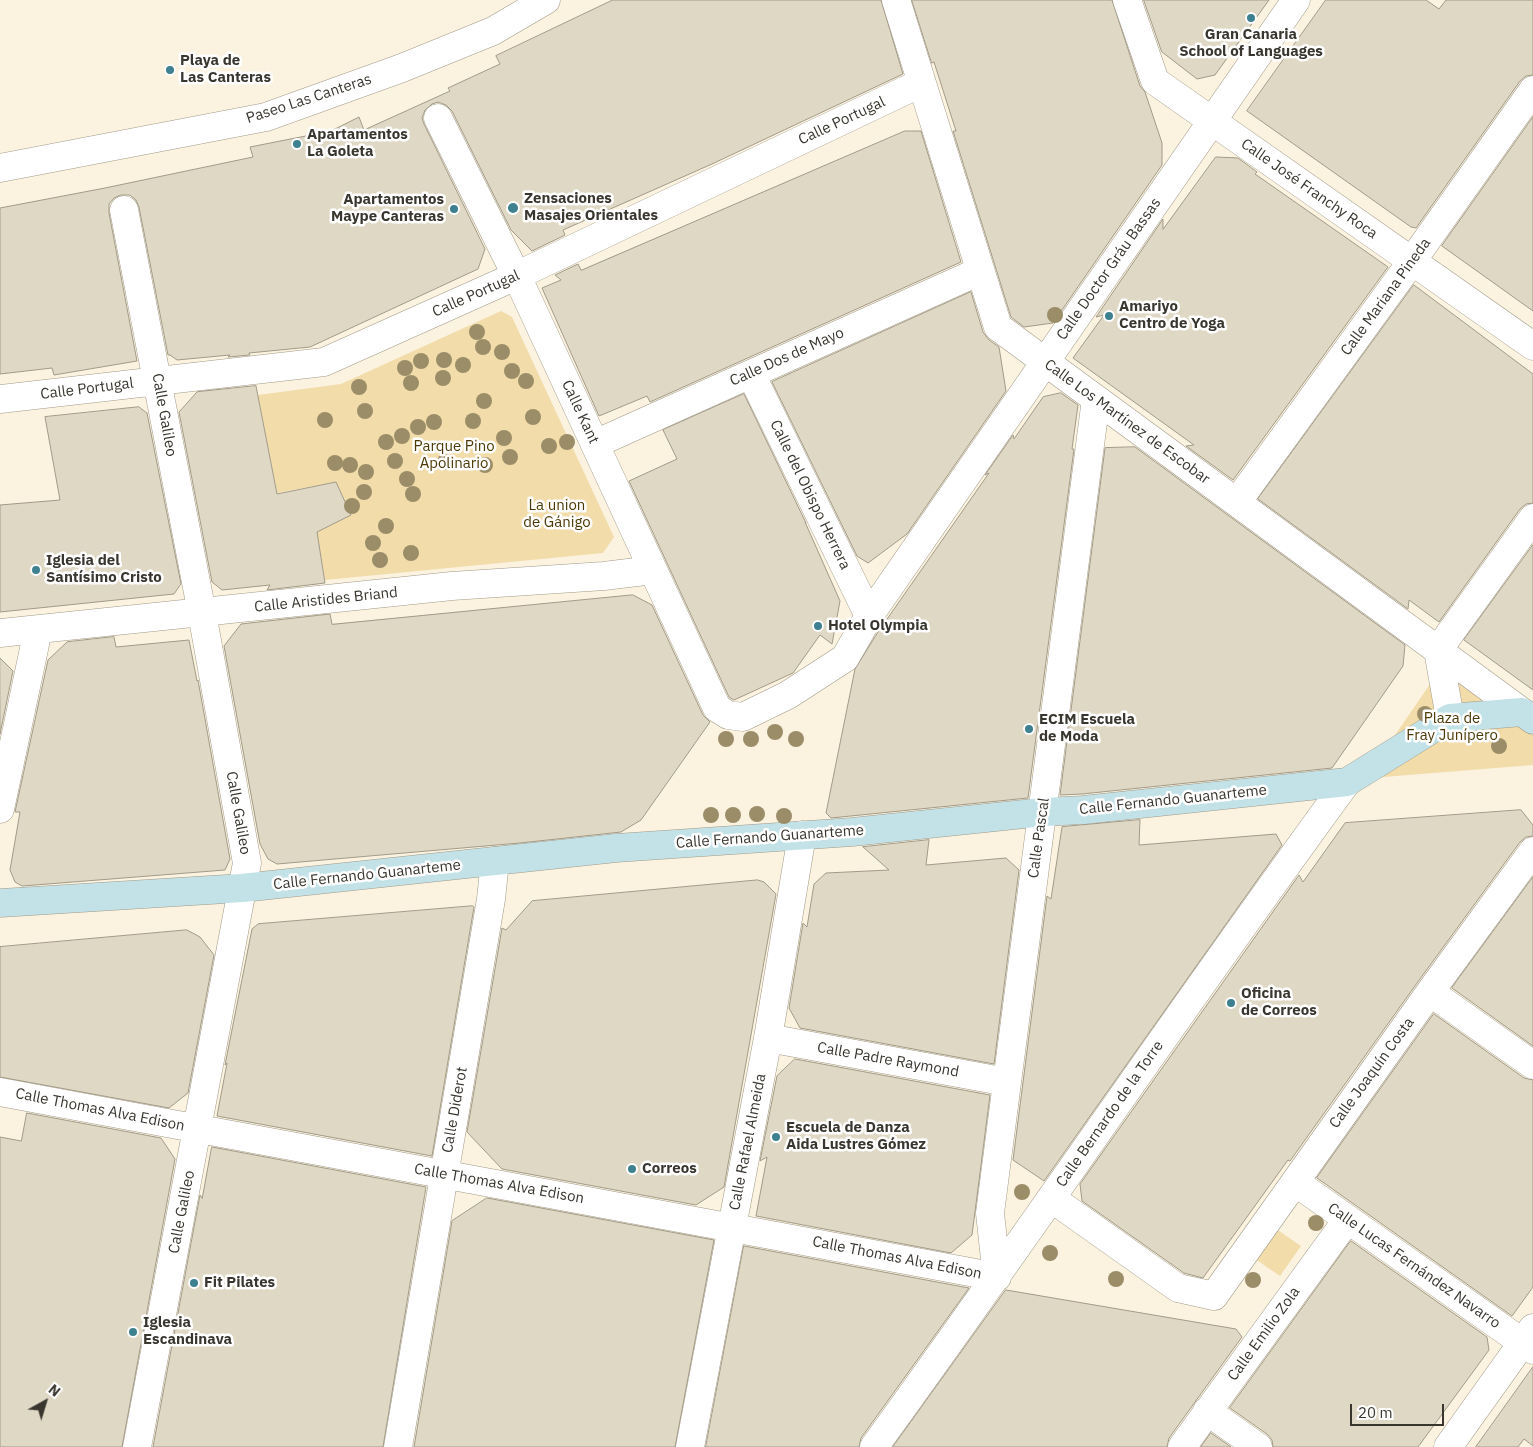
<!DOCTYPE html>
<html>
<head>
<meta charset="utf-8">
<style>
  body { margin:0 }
  #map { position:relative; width:1533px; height:1447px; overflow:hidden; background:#fbf3e0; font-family:"IBM Plex Sans",sans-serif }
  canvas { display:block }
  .north { position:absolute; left:20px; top:1377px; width:50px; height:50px; -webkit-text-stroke:4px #fff; paint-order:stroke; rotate:39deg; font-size:14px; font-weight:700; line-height:20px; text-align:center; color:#39362f }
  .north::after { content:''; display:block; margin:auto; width:18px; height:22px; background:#39362f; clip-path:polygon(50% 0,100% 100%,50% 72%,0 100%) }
  .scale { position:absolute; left:1350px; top:1404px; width:94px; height:22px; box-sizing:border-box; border:2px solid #39362f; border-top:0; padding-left:6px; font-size:15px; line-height:18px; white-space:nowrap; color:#39362f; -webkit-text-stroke:4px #fff; paint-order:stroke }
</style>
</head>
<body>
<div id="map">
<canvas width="1533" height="1447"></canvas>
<div class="north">N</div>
<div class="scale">20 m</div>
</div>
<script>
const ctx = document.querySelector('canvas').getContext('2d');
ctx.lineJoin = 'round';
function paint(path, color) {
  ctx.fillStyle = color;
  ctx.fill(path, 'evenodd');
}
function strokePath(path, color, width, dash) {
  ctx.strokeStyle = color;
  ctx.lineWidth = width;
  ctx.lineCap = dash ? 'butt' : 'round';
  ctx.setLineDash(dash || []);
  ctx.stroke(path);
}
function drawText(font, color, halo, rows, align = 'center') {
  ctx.font = font + ' "IBM Plex Sans",sans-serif';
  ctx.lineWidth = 5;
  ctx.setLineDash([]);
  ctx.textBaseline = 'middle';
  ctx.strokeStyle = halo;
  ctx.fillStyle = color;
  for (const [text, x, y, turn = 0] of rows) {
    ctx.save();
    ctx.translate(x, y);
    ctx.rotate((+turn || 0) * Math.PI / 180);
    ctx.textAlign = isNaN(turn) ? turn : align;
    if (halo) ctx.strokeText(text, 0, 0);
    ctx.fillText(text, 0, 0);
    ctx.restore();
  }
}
const green = new Path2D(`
  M501,311L512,317L614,537L603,553L325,580L315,522L350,515L336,482L277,493L258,395L341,384Z
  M1437,674L1454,676L1533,734V765L1371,778L1369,773Z
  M1266,1222L1301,1246L1280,1276L1245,1252Z`);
const building = new Path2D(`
  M613,0H881L903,74L712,164L563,230L565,235L532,251L511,230L452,111L446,105L438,102L432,104L425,110L422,118L424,124L485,249L478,269L310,347L249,353L250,355L228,357L230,355L177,360L170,355H168L139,207L136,200L130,195H121L114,198L109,204V213L137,361L54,375L52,368L0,374V208L105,188L253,157L250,147L331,131L359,117L364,130L450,91L448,88L500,64L496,56Z
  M912,0H1112L1140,86L1145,92L1162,143V165L1053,323L1024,327L1011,317L953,131H956L934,62L932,63Z
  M1144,0H1269L1215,75L1197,79L1162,52Z
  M1326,0H1426L1439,9L1446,0H1533V75L1526,76L1520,81L1416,228L1411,227L1247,111Z
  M1533,117V311L1442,246Z
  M905,131H921L961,262L650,402L647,396L599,416L542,288L561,280L555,275L578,264L581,270Z
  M1216,157L1238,158L1257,172L1255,174L1388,267L1233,480L1186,446L1194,445L1073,358L1104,315L1096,317L1163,219V229Z
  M1414,285L1533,374V503L1526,504L1520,509L1439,622L1409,600L1408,609L1258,499Z
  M971,292L983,332L989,340L999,347L1006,391L907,534L868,563L857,556L772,382Z
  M256,386L277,494L336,482L351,515L317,532L325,583L267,590L270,585L222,590L212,582L179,412L197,392Z
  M1061,393L1078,405L1072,449H1074L1028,798L831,818L826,813L855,669L878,632L989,473L985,475L1013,435L1014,439L1043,397Z
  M744,394L806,523L805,522L840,601L832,644L820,635L793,673L734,700L729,697L629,481L677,459L663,430Z
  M139,407L147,413L181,584L174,594L0,612V505L60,500L45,417Z
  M1135,447L1405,645L1403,666L1332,768L1082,794L1060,795L1105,448Z
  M1533,545V690L1464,640Z
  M633,595L652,605L703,715L710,722L641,820L621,832L520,843L277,864L268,859L260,844L224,646L241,624L330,614L332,624Z
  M114,637L116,647L189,640L197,681L198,680L230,859L225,870L22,886L15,882L10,870L20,812H15L48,660L67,642Z
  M0,658L13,671L0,734Z
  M1521,810L1533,825V836L1526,837L1520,842L1417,983L1290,1161L1288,1160L1203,1278L1184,1273L1082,1201L1080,1184L1299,875L1303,882L1345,823Z
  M1140,820L1139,845L1276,834L1282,845L1044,1181L1013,1160L1047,896L1051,899L1062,827Z
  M929,840L926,865L1006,858L1019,870L994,1064L800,1028L789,1008L803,923L807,927L814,884L826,873L889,870L863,847Z
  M1533,877V1046L1452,988Z
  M758,880L764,882L776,894L724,1187L696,1205L502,1169L467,1132L502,928L506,930L532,901Z
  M473,906L474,907L432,1156L217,1116L227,1063L225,1065L252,929L258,924Z
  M187,930L200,937L214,955L188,1093L169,1108L0,1077V947Z
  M1434,1014L1524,1078L1533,1080V1287L1512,1316L1317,1178Z
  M795,1059L990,1095L972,1235L951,1253L756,1216L767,1157L760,1161L777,1076Z
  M27,1113L161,1138L175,1159L122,1447H0V1137L21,1141Z
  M212,1147L426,1187L383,1447H153L200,1195L202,1198Z
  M487,1198L714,1240L675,1447H414L452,1221Z
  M1351,1241L1487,1337L1489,1350L1418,1447H1273L1272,1440L1267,1434L1230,1408Z
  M744,1246L969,1288L861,1438L859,1447H706Z
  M1006,1290L1236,1329L1242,1337L1169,1438L1167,1447H893Z
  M1533,1367V1446L1524,1439L1518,1447H1476Z
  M1211,1433L1231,1447H1201Z`);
const street = new Path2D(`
  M896,0L998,327L1522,712
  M1127,0L1155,81L1533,346
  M438,118L522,287L717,708L728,715L743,717L788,695L845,658L869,616L1296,0
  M0,168L266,117L402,68L493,31L546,0
  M124,210L202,613L247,863L137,1447
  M751,374L869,616
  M0,399L324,362L516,276L921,83
  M595,444L980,271
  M1237,502L1412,261L1533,90
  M0,633L452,586L604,576L653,570
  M1450,718L1438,650L1533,518
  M0,809L38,630
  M1430,992L1533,1065
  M768,1038L1007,1082
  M0,1092L997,1277L990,1213L1096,399
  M1295,1182L1533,1350
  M1051,1198L1178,1288L1214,1296L1430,992L1533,851
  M1207,1411L1258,1447
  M398,1447L491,899L495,861
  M690,1447L768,1038L802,835
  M874,1447C1034,1227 1186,1001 1347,782
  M1182,1447L1347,1220
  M1448,1447L1533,1328`);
const secondary = new Path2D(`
  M0,903L242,888L616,848L852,832L1043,812L1083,810L1347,782L1450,718L1522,712L1533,720`);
const trees = [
  [1055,315],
  [477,332],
  [483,347],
  [502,352],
  [444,360],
  [421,361],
  [463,365],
  [405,368],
  [512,371],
  [443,378],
  [526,381],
  [411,383],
  [359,387],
  [484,401],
  [365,411],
  [533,417],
  [325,420],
  [473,421],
  [434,422],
  [418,427],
  [402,436],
  [504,438],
  [386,442],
  [567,442],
  [549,446],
  [510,457],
  [395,461],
  [445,462],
  [335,463],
  [350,465],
  [485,465],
  [366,472],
  [407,479],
  [364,492],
  [413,494],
  [352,506],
  [386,526],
  [373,543],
  [411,553],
  [380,560],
  [1425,714],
  [775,732],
  [726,739],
  [751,739],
  [796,739],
  [1499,746],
  [757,814],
  [711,815],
  [733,815],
  [784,816],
  [1022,1192],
  [1316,1223],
  [1050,1253],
  [1116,1279],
  [1253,1280]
];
const markers = [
  [1251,18,5,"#3d8190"],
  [170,70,5,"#3d8190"],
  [297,144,5,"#3d8190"],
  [513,208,6,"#3d8190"],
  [454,209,5,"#3d8190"],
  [1109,316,5,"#3d8190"],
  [36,570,5,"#3d8190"],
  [818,626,5,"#3d8190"],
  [1029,729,5,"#3d8190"],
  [1231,1003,5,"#3d8190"],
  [776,1137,5,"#3d8190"],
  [632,1169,5,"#3d8190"],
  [194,1283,5,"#3d8190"],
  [133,1332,5,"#3d8190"]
];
const poiNames = [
  ["Gran Canaria",1251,35,"center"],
  ["School of Languages",1251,52,"center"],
  ["Playa de",180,61],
  ["Las Canteras",180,78],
  ["Apartamentos",307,135],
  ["La Goleta",307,152],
  ["Zensaciones",524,199],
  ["Masajes Orientales",524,216],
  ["Apartamentos",444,200,"right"],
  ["Maype Canteras",444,217,"right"],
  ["Amariyo",1119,307],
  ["Centro de Yoga",1119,324],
  ["Iglesia del",46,561],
  ["Santísimo Cristo",46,578],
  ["Hotel Olympia",828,626],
  ["ECIM Escuela",1039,720],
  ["de Moda",1039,737],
  ["Oficina",1241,994],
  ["de Correos",1241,1011],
  ["Escuela de Danza",786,1128],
  ["Aida Lustres Gómez",786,1145],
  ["Correos",642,1169],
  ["Fit Pilates",204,1283],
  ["Iglesia",143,1323],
  ["Escandinava",143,1340]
];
const streetNames = [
  ["Paseo Las Canteras",309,99,-18],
  ["Calle Portugal",842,121,-25],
  ["Calle José Franchy Roca",1309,189,35],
  ["Calle Doctor Gráu Bassas",1109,269,-55],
  ["Calle Portugal",476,294,-24],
  ["Calle Mariana Pineda",1386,297,-54],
  ["Calle Dos de Mayo",787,357,-24],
  ["Calle Portugal",87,389,-7],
  ["Calle Kant",580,412,65],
  ["Calle Galileo",164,415,80],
  ["Calle Los Martínez de Escobar",1127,422,36],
  ["Calle del Obispo Herrera",810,495,64],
  ["Calle Aristides Briand",326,600,-6],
  ["Calle Fernando Guanarteme",1173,800,-6],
  ["Calle Galileo",238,813,80],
  ["Calle Fernando Guanarteme",770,837,-4],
  ["Calle Pascal",1039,838,-82],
  ["Calle Fernando Guanarteme",367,875,-6],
  ["Calle Padre Raymond",888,1060,10],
  ["Calle Joaquín Costa",1372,1073,-54],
  ["Calle Thomas Alva Edison",100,1110,11],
  ["Calle Diderot",455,1110,-80],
  ["Calle Bernardo de la Torre",1110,1114,-55],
  ["Calle Rafael Almeida",748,1142,-79],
  ["Calle Thomas Alva Edison",499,1184,10],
  ["Calle Galileo",182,1212,-79],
  ["Calle Thomas Alva Edison",897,1258,11],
  ["Calle Lucas Fernández Navarro",1414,1266,35],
  ["Calle Emilio Zola",1264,1334,-54]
];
const parkNames = [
  ["Parque Pino",454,447],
  ["Apolinario",454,464],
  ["La union",557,506],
  ["de Gánigo",557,523],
  ["Plaza de",1452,719],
  ["Fray Junípero",1452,736]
];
paint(green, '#f1dcaa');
paint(building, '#dfd8c4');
strokePath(building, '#a29a88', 1);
strokePath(street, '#a19a88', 29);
strokePath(secondary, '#a19a88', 29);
strokePath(street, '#fff', 28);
strokePath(secondary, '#c2e2e8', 28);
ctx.fillStyle = '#9b8d68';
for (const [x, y] of trees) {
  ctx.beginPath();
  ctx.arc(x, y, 8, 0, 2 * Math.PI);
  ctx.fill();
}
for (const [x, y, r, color] of markers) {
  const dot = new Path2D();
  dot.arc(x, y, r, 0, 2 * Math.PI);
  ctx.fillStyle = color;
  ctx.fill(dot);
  strokePath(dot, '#fff', 2);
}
drawText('bold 15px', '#39362f', '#fff', poiNames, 'left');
drawText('15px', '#39362f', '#fff', streetNames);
drawText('15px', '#4c3a06', '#fff', parkNames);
</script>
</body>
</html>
